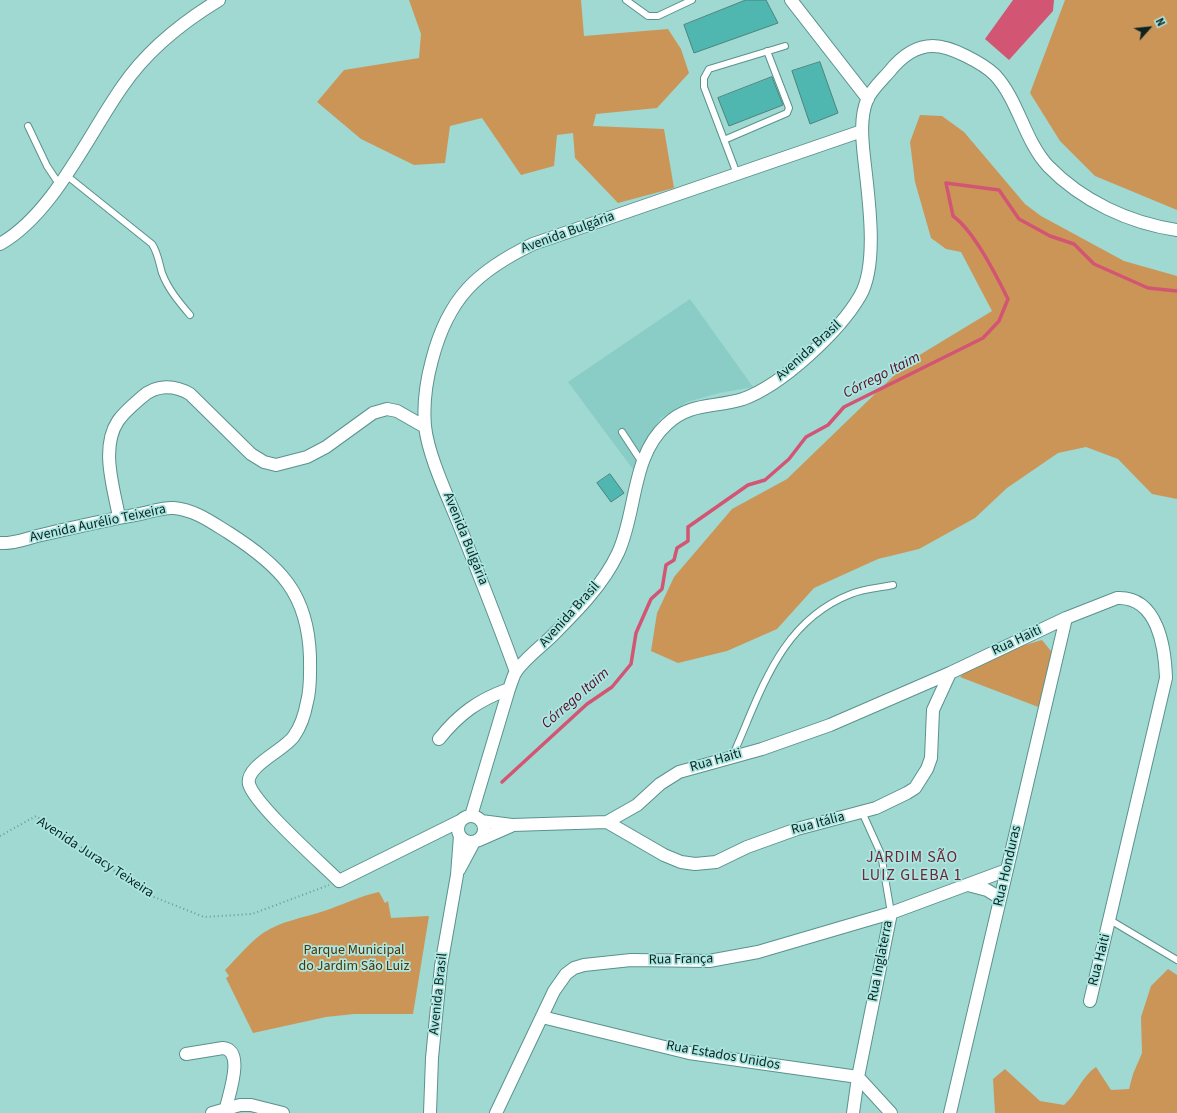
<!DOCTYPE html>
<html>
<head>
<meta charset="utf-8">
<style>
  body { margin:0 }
  #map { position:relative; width:1177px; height:1113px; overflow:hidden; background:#9fd9d2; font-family:"Source Sans 3",sans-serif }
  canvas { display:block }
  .north { position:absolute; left:1129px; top:8px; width:40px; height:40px; -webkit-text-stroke:3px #ace6e0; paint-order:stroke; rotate:63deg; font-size:11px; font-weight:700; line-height:16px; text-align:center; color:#0b2321 }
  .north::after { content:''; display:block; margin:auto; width:14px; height:18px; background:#0b2321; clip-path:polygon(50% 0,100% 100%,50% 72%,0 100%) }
</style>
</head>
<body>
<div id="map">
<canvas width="1177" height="1113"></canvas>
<div class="north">N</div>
</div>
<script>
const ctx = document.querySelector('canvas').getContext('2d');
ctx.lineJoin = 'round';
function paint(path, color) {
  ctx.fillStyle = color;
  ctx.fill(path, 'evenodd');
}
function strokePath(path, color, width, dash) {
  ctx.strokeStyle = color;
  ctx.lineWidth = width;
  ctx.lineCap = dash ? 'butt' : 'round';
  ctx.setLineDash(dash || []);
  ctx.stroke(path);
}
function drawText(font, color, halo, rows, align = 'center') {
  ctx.font = font + ' "Source Sans 3",sans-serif';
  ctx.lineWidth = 3.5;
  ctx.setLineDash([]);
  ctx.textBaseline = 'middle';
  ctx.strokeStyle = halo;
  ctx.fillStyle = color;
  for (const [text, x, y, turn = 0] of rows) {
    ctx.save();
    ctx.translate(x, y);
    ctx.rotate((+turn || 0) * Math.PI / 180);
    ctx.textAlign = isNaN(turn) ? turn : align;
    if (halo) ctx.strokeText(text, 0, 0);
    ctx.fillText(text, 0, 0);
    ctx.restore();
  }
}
const built = new Path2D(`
  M690,299L753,387L719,393L687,402L661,418L643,444L635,472L568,382Z`);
const green = new Path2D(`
  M409,0H581L584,36L668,29L681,49L689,73L657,108L596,114L593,126L664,129L674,188L618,203L575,158L573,133L557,135L554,166L521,175L482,118L450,126L445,163L414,165L361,139L317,102L344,70L419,58L421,34Z
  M1065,0H1177V210L1095,176L1060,141L1030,93Z
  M920,115L942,116L964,132L1025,204L1041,216L1124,261L1177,276V499L1152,494L1118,459L1086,447L1058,453L1007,488L975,518L919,549L878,559L814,588L777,629L727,651L678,663L651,651L657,613L674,577L732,509L787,479L908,362L992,311L961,252L946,249L931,238L915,182L910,142Z
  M1042,640L1055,656L1041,708L960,677L972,665L1011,649Z
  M379,892L385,903L388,901L391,918L429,916L413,1014H354L326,1017L253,1033L226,978L229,976L225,970C237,958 249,943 263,933C281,921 303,918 324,911C342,905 360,896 379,892Z
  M1168,969L1177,975V1113H995L993,1079L1005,1069L1040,1101L1064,1105C1077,1094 1082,1076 1096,1067L1111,1090L1129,1089L1133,1074L1142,1053L1141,1017L1151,986Z`);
const water = new Path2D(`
  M1013,0H1054L1053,11L1009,60L985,39Z`);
const stream = new Path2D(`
  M502,782L587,704L612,687L631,664L636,633L651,599L662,589L666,565L674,560L677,548L688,541V527L748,485L765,480L789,459L806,437L828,425L844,407L983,338L999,321L1008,299C996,275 974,231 953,216L946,183L999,190L1019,219L1050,236L1074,244L1094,264L1148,288L1177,291`);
const building = new Path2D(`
  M746,0H766L778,23L694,53L684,25Z
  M820,62L838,113L810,124L792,71Z
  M772,77L783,105L729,126L718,98Z
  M610,474L624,493L611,502L597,483Z`);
const path = new Path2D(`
  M0,836L36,816L149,895L204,917L252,914L329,885`);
const lane = new Path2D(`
  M626,0L648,16H658L692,0
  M28,126L47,166L59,184
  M724,140L787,113L789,108L767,51
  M737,174L704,87V78L709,69L785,46
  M66,175L152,244C158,253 159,263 162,273C168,289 179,302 190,315
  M622,432L643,464
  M732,757C761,693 779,622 851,594C863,589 879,588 893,585
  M862,812L881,854L891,913
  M1110,920L1177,960`);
const street = new Path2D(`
  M791,0L868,99
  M0,244C53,214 87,137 122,87C147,50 181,23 219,0
  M119,517C114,489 100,448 118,421C124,412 134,404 142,397C156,384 175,385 190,394L251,454L264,462L276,465L307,457L326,447L373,413L387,409L397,411L425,427
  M0,543C13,544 25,539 37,536C71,528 105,520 140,514C150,512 163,507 174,508C195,510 211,522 229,533C280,566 308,593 310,657C310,672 311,688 307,702C305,713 301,726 294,736C285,750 245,766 249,784C255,805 321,863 339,881L460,821
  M516,672C498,622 478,572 458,522C447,495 428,455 425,426C423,403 426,382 432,360C448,298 477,271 533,244L862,131
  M439,739C459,714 478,700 509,689
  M471,816L509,689C511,684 513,677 515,673C523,660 542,646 553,635C577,611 603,585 618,553C637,512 631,456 667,424C690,402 715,408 743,399C782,385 839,332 860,296C879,264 868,194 864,157C862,139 860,117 867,100C871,90 882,80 889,72C900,58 914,46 933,46C944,46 956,51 966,56C976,61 987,67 995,75C1019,101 1024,140 1048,166C1082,201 1129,223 1177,230
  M458 829a13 13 0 1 1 26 0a13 13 0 1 1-26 0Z
  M481,821L512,825L607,822L637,805L660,784L679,772L762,749L830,725L950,673L1066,618L1117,598C1158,596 1165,648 1166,678L1090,1001
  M607,822L664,855L681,862L695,864L716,862L747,847L797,829L876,808L907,793L915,788L927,769L931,758L933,710L950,673
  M479,840L511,826
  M459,870L474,842
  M968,885L987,890L1000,898
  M542,1017L689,1053L858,1077L891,1113
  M186,1054L223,1048C245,1050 229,1094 226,1108
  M212,1113L240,1105H251L283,1113
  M430,1113L432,1058L441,966L457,875L460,836
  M496,1113L554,991L566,974L574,968L584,965L631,960L709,961L758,952L891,913L1007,870
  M853,1113L858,1077L891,913
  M950,1113L1066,618`);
const streetNames = [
  ["Avenida Bulgária",568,233,-20],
  ["Avenida Brasil",809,351,-42],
  ["Avenida Aurélio Teixeira",98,524,-12],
  ["Avenida Bulgária",465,539,68],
  ["Avenida Brasil",570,615,-48],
  ["Rua Haiti",1017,641,-25],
  ["Rua Haiti",716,761,-16],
  ["Rua Itália",818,824,-15],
  ["Avenida Juracy Teixeira",95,858,33],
  ["Rua Honduras",1008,866,-77],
  ["Rua França",681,960,-1],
  ["Rua Haiti",1100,960,-76],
  ["Rua Inglaterra",881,961,-79],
  ["Avenida Brasil",439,994,-84],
  ["Rua Estados Unidos",723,1056,10]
];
const parkNames = [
  ["Parque Municipal",354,951],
  ["do Jardim São Luiz",354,967]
];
const waterNames = [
  ["Córrego Itaim",882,376,-27],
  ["Córrego Itaim",576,699,-41]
];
const quarterNames = [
  ["JARDIM SÃO",912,858],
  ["LUIZ GLEBA 1",912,876]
];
paint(built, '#89cdc6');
paint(green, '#cc9558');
paint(water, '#d35574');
strokePath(stream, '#d35574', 3.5);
paint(building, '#4fb7af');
strokePath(building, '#4c837e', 1);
strokePath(lane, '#5a928d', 8);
strokePath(street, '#5a928d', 14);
strokePath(path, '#6d9b96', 2, [1, 3]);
strokePath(lane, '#fff', 6);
strokePath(street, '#fff', 12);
drawText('14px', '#0b2321', '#ace6e0', streetNames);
drawText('14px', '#543100', '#ace6e0', parkNames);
drawText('italic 15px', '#5c0925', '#ace6e0', waterNames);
ctx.letterSpacing = '1px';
drawText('16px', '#6d2738', '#ace6e0', quarterNames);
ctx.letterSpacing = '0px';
</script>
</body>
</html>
